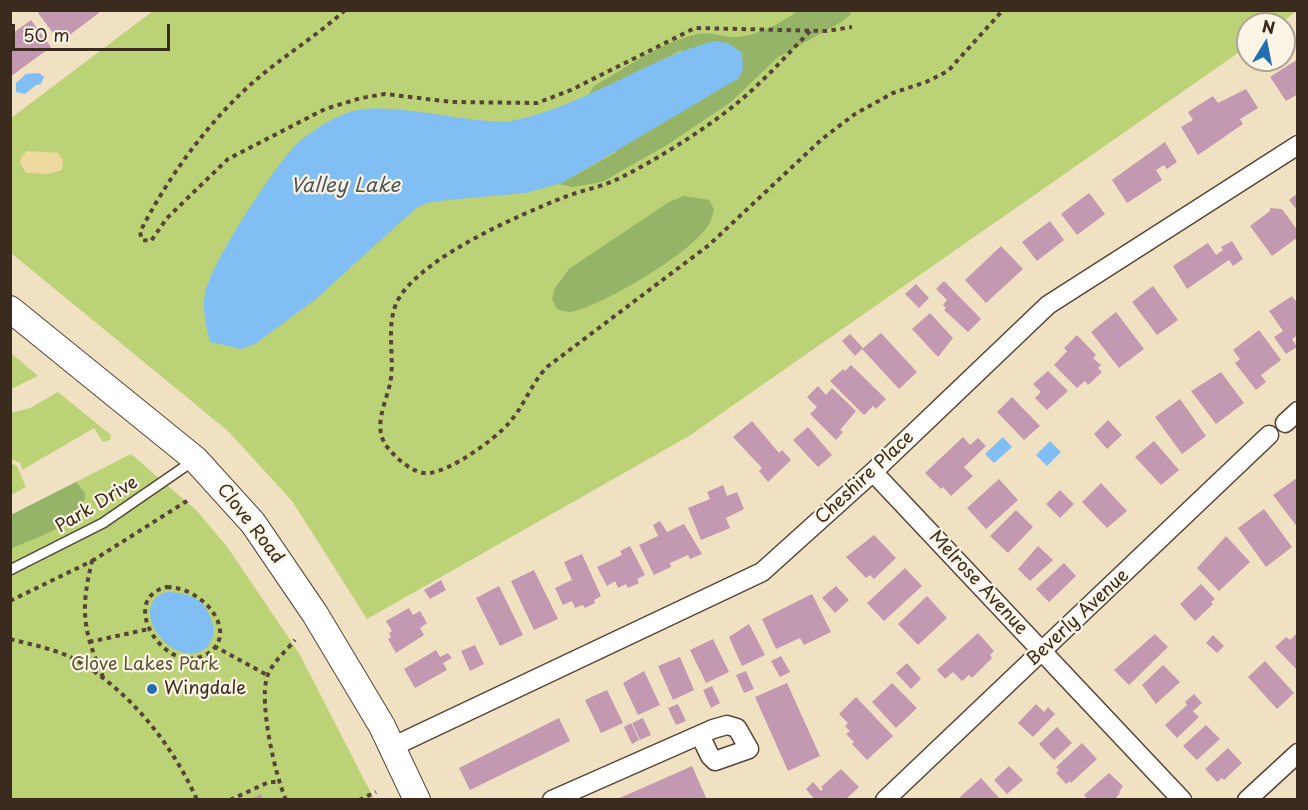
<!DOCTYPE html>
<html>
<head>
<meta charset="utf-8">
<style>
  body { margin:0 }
  #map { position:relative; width:1308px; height:810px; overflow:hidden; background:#f0e1c2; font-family:"Playpen Sans",sans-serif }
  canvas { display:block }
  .frame { position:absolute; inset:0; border:12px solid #3b2a1e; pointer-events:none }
  .north { position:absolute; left:1236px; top:12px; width:60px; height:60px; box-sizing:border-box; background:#fcf5e5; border:2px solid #afa495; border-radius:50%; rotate:10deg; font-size:16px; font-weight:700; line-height:24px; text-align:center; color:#3b2a1e }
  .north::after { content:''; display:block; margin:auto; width:21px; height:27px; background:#1f6fb2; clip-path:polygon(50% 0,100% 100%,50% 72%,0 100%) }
  .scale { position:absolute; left:12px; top:24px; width:158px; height:27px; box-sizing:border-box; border:3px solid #3b2a1e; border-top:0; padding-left:8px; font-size:18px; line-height:21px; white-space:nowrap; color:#3b2a1e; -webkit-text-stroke:4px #fcf5e5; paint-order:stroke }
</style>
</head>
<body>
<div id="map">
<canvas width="1308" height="810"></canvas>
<div class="frame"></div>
<div class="north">N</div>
<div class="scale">50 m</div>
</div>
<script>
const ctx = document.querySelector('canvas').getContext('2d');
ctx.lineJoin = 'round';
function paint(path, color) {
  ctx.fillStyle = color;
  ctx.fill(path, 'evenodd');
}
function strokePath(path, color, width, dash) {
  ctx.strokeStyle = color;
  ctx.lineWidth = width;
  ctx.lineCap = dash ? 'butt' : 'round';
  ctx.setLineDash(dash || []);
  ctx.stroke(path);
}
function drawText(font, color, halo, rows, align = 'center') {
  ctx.font = font + ' "Playpen Sans",sans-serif';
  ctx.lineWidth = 4.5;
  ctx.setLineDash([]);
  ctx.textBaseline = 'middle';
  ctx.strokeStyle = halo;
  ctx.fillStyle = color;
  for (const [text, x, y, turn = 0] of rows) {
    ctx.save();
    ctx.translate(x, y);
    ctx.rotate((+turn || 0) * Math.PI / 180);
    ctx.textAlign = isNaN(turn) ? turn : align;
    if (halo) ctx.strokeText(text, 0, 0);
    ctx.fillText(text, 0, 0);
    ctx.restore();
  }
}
const green = new Path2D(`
  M153,11H1297L1279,24H1248V46L689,436L367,619L292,501L228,431L11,253V118Z
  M11,353L38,376L11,389H10Z
  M58,392L111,435L110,440L103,442L94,428L22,470L20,463L11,459V413L30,408Z
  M131,454L197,511L228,548L299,653L374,799L11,800V515Z
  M11,463L17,466L26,487L11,495Z`);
const forest = new Path2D(`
  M797,11H851L850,15L841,22L777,58L731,102L667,145L602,182L573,187L559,184L615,153L682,50L588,96L594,86C626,68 661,42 697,34C711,31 725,38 738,37C758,35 782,23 797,11Z
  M684,196L709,200L714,209C713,213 712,218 710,222C696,251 606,303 575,311C568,313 563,311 557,309L552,299L555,288L569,269L669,202Z
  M76,482L85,493C85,525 35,537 11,549V515Z`);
const sand = new Path2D(`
  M27,151L58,153L63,160L62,170L48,174L26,173L20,163L21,157Z`);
const water = new Path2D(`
  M714,41L728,43L742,53L743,68L739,78L562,183L526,193L447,200L427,203L416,208L316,299L255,344L241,349L210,342C206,325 202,311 205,293C210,265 279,158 301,140C318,127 336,115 357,110C389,104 445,117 479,120C489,121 501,123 511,121C584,107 643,60 714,41Z
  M39,73L44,77L41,84L36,85L25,94L16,92V83L26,74Z
  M1003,437L1012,447L994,463L985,454Z
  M1050,441L1061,452L1047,466L1036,455Z
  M167,592C178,592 189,594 198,600C213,612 222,641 201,651C168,666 126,604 167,592Z`);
const building = new Path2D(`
  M42,10H97L99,13L60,42L38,13Z
  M31,20L51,47L10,77V35Z
  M1298,59V94L1286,101L1270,77Z
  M1246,89L1258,108L1240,119L1243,124L1198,155L1181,127L1193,120L1188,112L1213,96L1218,103Z
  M1165,142L1177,162L1167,169L1164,165L1156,170L1162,180L1127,203L1112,180Z
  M1089,193L1105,214L1077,235L1061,214Z
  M1298,193V211L1289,200Z
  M1270,208L1282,209L1298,231V237L1272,256L1250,226L1270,211Z
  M1050,221L1064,240L1037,261L1022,242Z
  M1232,241L1243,259L1233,266L1229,260L1187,289L1173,266L1208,243L1216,255L1223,250L1221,247Z
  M1001,246L1023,269L986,303L965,280Z
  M944,281L981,319L968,332L944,310L946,308L943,305L947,300L936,289Z
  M916,284L929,298L919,308L905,294Z
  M1153,286L1178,320L1157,335L1132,302Z
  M1292,296L1298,304V335L1292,339L1297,347L1286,354L1274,337L1283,331L1269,311Z
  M1116,312L1144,349L1119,368L1091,332Z
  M930,313L953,338L938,357L912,329Z
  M1259,330L1281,360L1261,375L1266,382L1256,390L1235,363L1240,359L1233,350Z
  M881,333L917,372L899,389L862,349Z
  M850,334L863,348L855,356L842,341Z
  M1077,335L1096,355L1093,358L1101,365L1098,368L1102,372L1088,385L1085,381L1077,388L1054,365L1067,351L1064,348Z
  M851,365L886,399L876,409L873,406L864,415L830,381L843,369L845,371Z
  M1048,371L1068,391L1047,410L1035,398L1041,392L1033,384Z
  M1221,372L1244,403L1216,424L1191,391Z
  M818,386L826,395L832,388L856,411L840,430L843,432L836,440L810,414L817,407L807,397Z
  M1012,397L1040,426L1024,440L997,412Z
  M1180,399L1206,436L1182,454L1155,417Z
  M1108,420L1122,435L1107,449L1094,434Z
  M752,421L779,453L782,450L791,460L768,482L759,471L762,468L733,437Z
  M808,427L832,455L818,467L793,440Z
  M963,437L970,445L978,438L986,446L964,467L973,476L951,496L943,487L941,489L925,473Z
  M1154,441L1179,470L1161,485L1135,457Z
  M1298,477V528L1273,495Z
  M999,479L1018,500L986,529L967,508Z
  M1101,483L1127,511L1107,528L1082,502Z
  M723,485L727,496L737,492L744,509L726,518L730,528L701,540L688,508L710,499L707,492Z
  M1060,490L1074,504L1060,518L1046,504Z
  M1264,509L1292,547L1266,567L1238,528Z
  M1016,510L1033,527L1008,553L990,536Z
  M660,521L667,532L684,524L702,554L690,559L688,555L670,563L671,567L654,575L639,545L658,536L653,525Z
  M874,535L896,558L874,579L870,575L866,578L846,557Z
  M1226,536L1250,562L1219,591L1197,568Z
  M630,546L645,575L637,579L639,583L628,588L626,584L618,588L615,581L607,586L597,567L622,555L620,551Z
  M1038,546L1053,560L1030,581L1018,569Z
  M582,554L601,596L594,600L595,603L585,608L583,605L575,608L572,601L563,605L555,588L572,580L564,562Z
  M1064,563L1076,576L1049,602L1036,589Z
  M905,568L922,586L884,621L867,603Z
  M534,570L558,619L534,630L511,581Z
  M441,580L446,590L430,599L424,590Z
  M1201,584L1215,599L1211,602L1213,604L1195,621L1180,604Z
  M499,586L523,635L500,646L476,598Z
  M836,586L849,600L835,613L822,598Z
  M812,594L831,632L804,645L800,638L776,649L762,619Z
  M927,596L947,618L918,645L898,624Z
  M409,608L413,615L420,611L427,623L420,628L424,635L396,653L388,639L391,637L389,633L392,631L386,621Z
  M749,624L765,655L742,666L729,637Z
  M1298,632V671L1275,647L1286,637L1290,640Z
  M978,633L994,651L990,655L992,658L972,678L969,675L962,681L953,672L945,679L937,670Z
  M1155,634L1168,647L1129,685L1114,670Z
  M1213,635L1224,646L1217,653L1206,643Z
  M713,639L729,672L706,683L690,650Z
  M475,645L484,664L470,671L461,651Z
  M436,650L440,657L448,653L452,658L443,663L447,670L415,688L404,669Z
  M781,656L790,672L780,677L771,661Z
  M680,657L694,690L673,700L658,666Z
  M1265,661L1294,693L1277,709L1248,677Z
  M907,663L921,679L911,689L896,673Z
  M1163,665L1180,682L1156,704L1142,685Z
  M644,671L660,705L638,715L623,683Z
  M746,671L754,689L744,693L736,675Z
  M787,683L820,756L788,771L755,697Z
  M892,683L917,708L896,728L872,702Z
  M712,686L720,703L711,708L703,690Z
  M607,690L623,723L601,733L585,700Z
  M1194,694L1202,703L1193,711L1199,717L1177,738L1165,725L1187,705L1185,702Z
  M856,697L893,736L867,760L852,744L854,742L846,734L850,731L845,726L848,723L839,714Z
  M678,704L686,721L676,725L668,708Z
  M1036,704L1044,712L1048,707L1055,714L1033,737L1018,723Z
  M559,718L570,741L470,790L459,768Z
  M643,718L651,735L640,740L632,723Z
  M631,723L639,740L632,744L624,727Z
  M1206,725L1220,739L1197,760L1183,746Z
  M1057,727L1072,743L1054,760L1039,744Z
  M1082,743L1097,759L1071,783L1070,781L1066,784L1056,773L1059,770L1056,767Z
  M1228,748L1242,763L1224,780L1222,778L1217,782L1205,769Z
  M692,766L707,800H615L663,779Z
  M1009,766L1023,780L1007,794L994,780Z
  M841,769L859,787L845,800H815L806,789L813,782L821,791L823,789L821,787Z
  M1109,773L1123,786L1119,792L1120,793L1114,800H1088L1084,795Z
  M981,778L1001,800H963L960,797Z
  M261,794L263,800H249Z`);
const path = new Path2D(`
  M345,10C318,35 285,55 257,79C210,119 168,177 140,232L142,240L151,241L167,218L228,159L325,109L361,98L385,94L452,102L537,103L571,90L695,28L827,31L852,27
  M810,31C786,56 763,82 736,104C704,130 659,158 622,177C603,187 582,190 562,198C517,216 428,255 401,295C383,321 396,355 390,384C385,405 372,429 388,448C396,458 414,475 429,473C451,471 494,440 509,423C524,406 531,384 547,367L709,245L822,139L855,114L893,93L926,82L948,71L1003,10
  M92,561L190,499
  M167,587C208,588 242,639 203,656C163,674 117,598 167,587Z
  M10,601L92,561C80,611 83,630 103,677
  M10,639C33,645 56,649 76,660C129,690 173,745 197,800
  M89,642L149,629
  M214,646L267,675
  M230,800L269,782H278
  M286,800C275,775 259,704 267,677C271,664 286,651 295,640
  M359,800L376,792`);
const lane = new Path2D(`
  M10,570L103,523L193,461`);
const street = new Path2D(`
  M1285,423L1298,411
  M873,472L1182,800
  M392,747L762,572L873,472L1048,305L1298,145
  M552,800L713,729L727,725L737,728L749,749L715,761L710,756L700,735
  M885,800L1269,435
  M1247,800L1298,753`);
const secondary = new Path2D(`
  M10,309L195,459L253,523L315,614L382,726L417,800`);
const markers = [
  [152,689,6,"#1f6fb2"]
];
const streetNames = [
  ["Cheshire Place",865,478,-43],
  ["Park Drive",97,505,-31],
  ["Clove Road",250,524,52],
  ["Melrose Avenue",978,583,47],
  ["Beverly Avenue",1078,618,-43]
];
const parkNames = [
  ["Clove Lakes Park",145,665]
];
const poiNames = [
  ["Wingdale",164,689]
];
const waterNames = [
  ["Valley Lake",345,186]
];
paint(green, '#bcd276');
paint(forest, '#95b467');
paint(sand, '#eeda9e');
paint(water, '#80bef3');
paint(building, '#c399b2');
strokePath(lane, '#564537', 12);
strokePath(street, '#564537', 21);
strokePath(secondary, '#564537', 28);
strokePath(path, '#564537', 4, [4.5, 4.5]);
strokePath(lane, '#fff', 9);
strokePath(street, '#fff', 18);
strokePath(secondary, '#fff', 26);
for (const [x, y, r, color] of markers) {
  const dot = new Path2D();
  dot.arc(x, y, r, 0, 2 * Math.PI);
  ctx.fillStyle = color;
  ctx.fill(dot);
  strokePath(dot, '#fcf5e5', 2);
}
drawText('18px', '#3b2a1e', '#fcf5e5', streetNames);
drawText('18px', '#5b5434', '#fcf5e5', parkNames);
drawText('18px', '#3b2a1e', '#fcf5e5', poiNames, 'left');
drawText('italic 20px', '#50565e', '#fcf5e5', waterNames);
</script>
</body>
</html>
